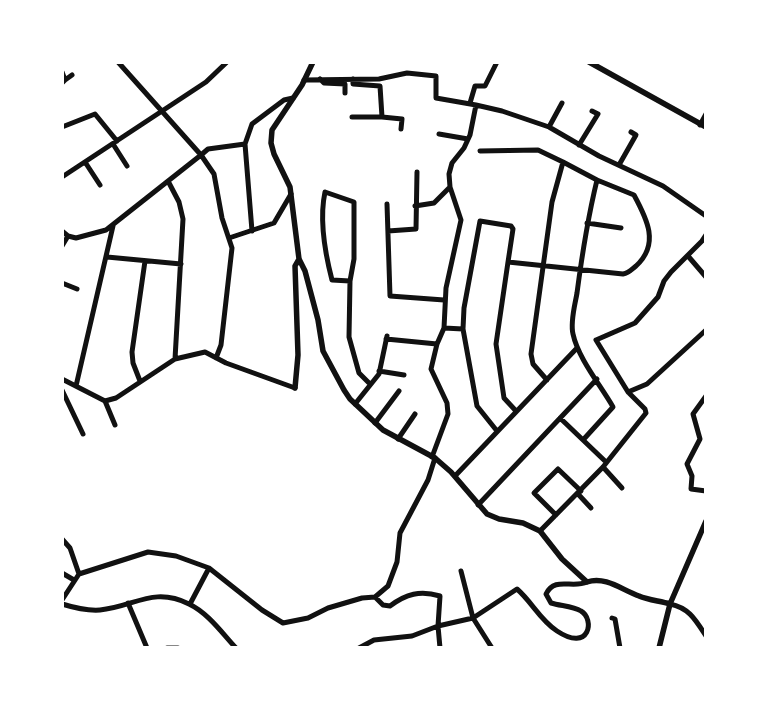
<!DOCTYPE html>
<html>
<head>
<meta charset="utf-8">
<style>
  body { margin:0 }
  #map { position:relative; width:768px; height:710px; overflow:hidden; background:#fff; font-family:Ubuntu,sans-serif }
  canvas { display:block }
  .frame { position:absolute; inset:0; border:64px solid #fff; pointer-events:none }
</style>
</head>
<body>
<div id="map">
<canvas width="768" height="710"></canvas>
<div class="frame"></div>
</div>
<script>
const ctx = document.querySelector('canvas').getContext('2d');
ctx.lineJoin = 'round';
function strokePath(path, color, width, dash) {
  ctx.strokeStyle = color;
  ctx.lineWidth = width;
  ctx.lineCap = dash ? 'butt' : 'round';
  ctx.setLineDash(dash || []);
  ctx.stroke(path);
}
const minor = new Path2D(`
  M62,72L65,80L62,83
  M320,79L324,83L345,84V93
  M353,79V84L380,86L382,117L402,119L401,129
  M65,80L72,75
  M304,80L379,79L407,73L436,76V98L476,105
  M470,103L475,86H485L497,62
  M352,117H382
  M700,125L706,114
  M62,127L95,114L117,141
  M549,127L562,103
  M439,134L468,139
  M113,144L127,166
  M579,145L598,114L592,111
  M480,151L538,150L563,162
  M85,162L100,185
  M619,165L636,135L631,132
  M62,177L206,82L227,62
  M168,181L179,202L183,219L175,359
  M387,204L390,296L444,300
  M415,206L434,203L450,187
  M587,223L621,228
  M62,231L68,236L76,238L106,230L201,155L118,62
  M252,231L245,144L252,124L284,100L293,98
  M388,231L416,229L417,172
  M229,238L274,223L291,194
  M62,246L68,236
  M688,256L706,277
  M107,257L181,264
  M508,262L496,344L504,398L516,411
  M350,281L332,280C325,253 319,220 325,192L354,202V259L350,281L349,337L359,373L370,384
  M62,283L77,289
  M444,328L463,329
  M386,339L437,344
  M216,358L221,345L232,248L222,218L214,174L201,155L208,149L245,144
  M379,371L404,375
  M62,379L105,401L116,398L175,359L205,352L226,363L295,388
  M547,380L533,364L531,354L552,202L563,162L597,180
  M140,381L133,363L132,352L145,261
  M76,386L113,226
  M62,390L83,434
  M628,392L647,384L706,330
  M706,396L693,414L700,439L687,464L692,476L691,489L706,491
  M105,401L115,425
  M355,404L379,374L387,336
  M560,418L606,462
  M375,423L399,391
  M497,431L477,406L463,329L464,308L480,221L511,226L513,229L508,262L623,274C629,273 632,269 636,266C660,244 647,219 634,195L597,180C588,217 582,255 577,293C575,305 570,322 573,334C578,358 601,386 613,407L583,440
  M398,439L415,414
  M432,457L448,414L447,403L431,369L437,344L444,328L446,288L461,220L450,187L449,174L452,163L464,148L470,135L476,105L502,111L549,127L599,156L663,186L706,216
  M603,467L622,488
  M455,476L577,348
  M578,494L591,508
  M478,505L597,379
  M556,515L534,493L558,469L581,491
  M540,531L603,467L646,413L645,409L628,392L596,340L635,323L658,297L664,281L671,272L702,241L706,235
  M62,539L70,548L79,574
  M461,571L473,618L517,589C532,602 540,620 557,631C590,653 595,619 581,611C573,606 561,606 551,603L546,594C555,576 572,589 587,582
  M62,573L74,580
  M62,600L79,574L148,552L176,556L209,568L262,610L283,623L308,618L328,608L362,598L375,597L388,586L397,562L400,533L428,480L435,458
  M128,603L147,648
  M62,604C75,608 87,611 100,610C134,607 153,586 189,604C208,613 222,633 236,648
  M190,604L209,568
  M670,604C689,608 695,619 706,636
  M612,618L615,619L620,648
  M167,648H178
  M359,648L374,640L412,636L438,626L440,596C420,590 406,594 390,606L383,605L375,597
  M440,648L438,626L473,618L492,648`);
const tertiary = new Path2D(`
  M313,62L302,85L272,130L271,143L274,154L290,187L299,259L305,271L318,320L323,351L344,390L350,399L383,430L435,458L451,472L487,514L499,519L523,523L540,531L562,559L587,582C606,576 622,590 639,596C648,600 660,601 670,604
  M589,62L706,127
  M295,388L298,355L295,266L299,259
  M659,648L670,604L706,521`);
strokePath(minor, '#111', 5);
strokePath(tertiary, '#111', 5.5);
</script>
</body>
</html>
